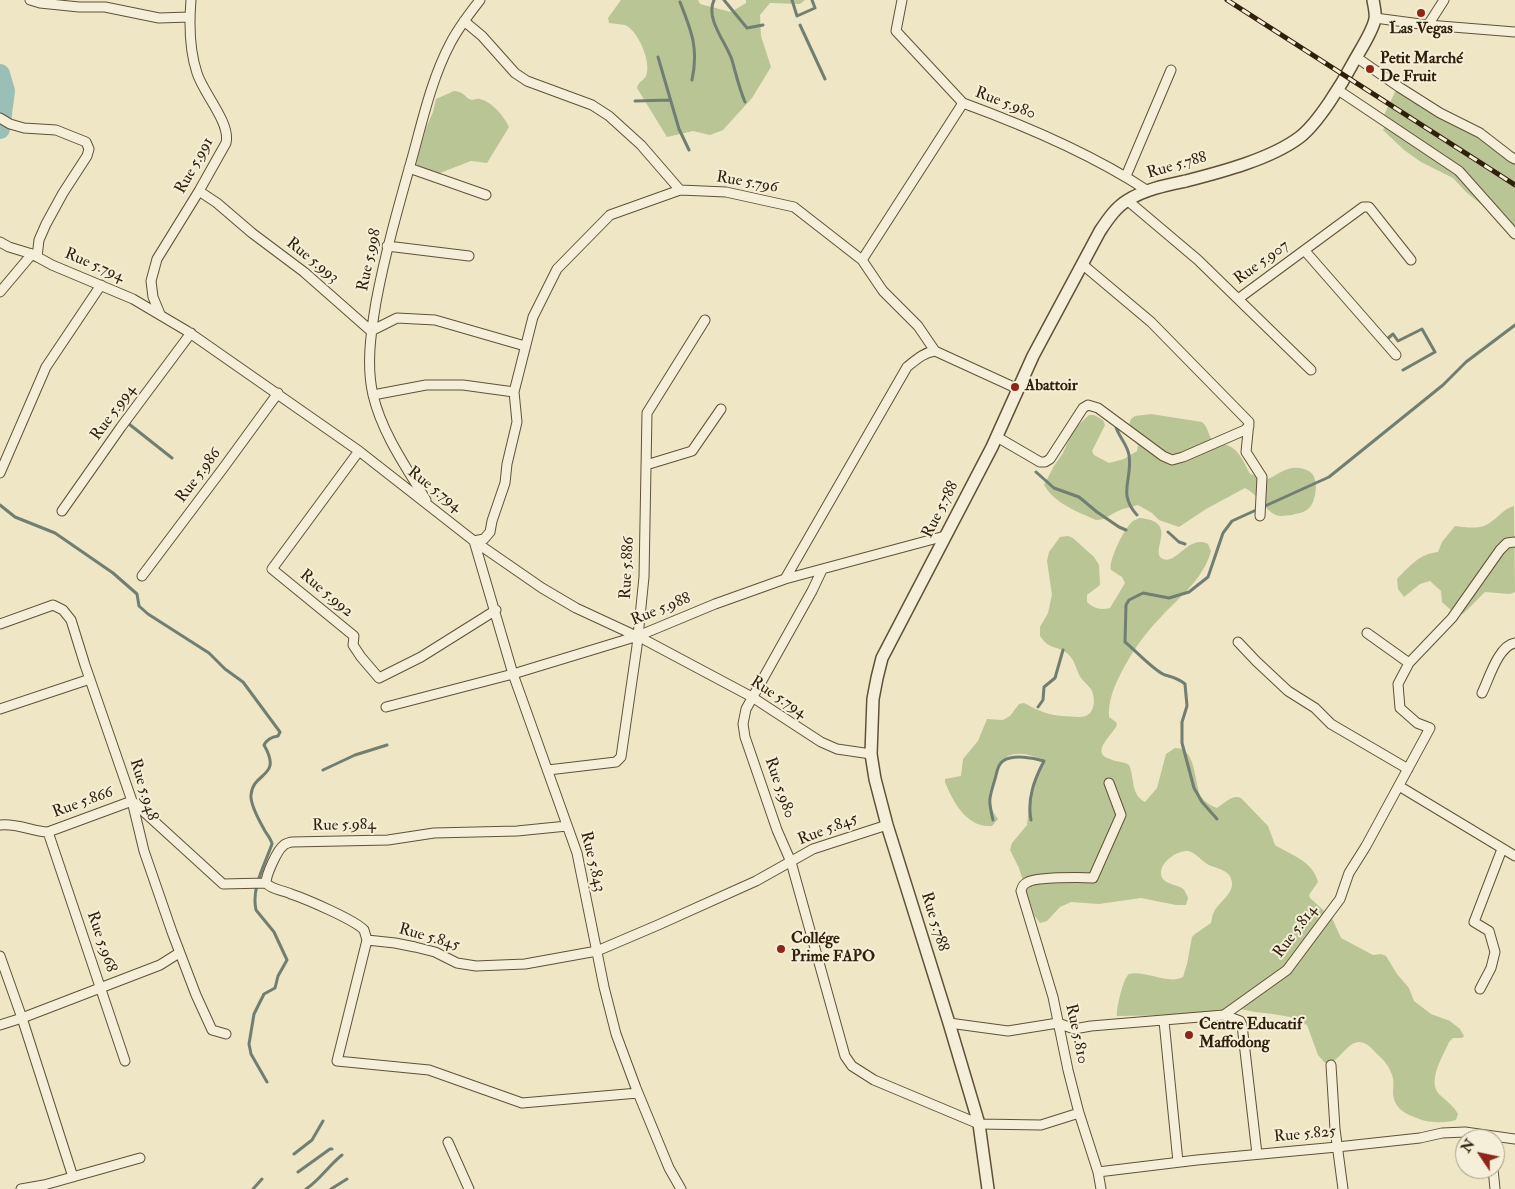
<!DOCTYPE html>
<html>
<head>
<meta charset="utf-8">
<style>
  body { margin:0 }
  #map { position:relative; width:1515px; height:1189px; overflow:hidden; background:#efe6c5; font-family:"IM FELL Double Pica",serif }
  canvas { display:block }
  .north { position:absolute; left:1455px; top:1129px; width:50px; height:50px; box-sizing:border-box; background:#f5efd9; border:1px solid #a69c86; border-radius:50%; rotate:304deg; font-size:14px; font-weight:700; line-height:20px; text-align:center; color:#301f09 }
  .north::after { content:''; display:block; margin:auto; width:18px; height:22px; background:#8f2418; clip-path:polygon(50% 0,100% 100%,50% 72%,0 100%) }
</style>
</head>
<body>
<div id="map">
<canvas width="1515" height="1189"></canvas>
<div class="north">N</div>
</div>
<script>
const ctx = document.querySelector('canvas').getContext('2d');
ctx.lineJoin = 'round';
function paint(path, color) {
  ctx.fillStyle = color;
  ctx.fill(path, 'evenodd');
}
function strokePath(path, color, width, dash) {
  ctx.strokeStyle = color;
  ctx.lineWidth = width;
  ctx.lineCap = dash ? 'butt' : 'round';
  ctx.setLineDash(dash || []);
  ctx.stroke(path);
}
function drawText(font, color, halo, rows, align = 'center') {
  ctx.font = font + ' "IM FELL Double Pica",serif';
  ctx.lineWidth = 4;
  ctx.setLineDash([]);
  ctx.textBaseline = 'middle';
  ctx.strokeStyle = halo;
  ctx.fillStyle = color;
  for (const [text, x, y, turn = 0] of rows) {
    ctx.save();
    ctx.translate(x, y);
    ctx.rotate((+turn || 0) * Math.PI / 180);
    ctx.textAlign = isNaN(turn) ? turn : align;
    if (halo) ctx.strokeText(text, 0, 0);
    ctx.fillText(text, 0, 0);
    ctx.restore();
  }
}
const green = new Path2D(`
  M621,0H698L700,4L731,12L746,3V0H805L800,4L770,3L760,15L761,36L771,67L752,98L723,130L710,135L693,131L667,137L637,88C638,82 643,81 646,76C652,63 638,30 625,25C620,24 614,24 609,23L608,18Z
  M1396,90L1470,130L1515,160V232L1466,192L1453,178L1421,162L1404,150L1383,130L1389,119L1384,115Z
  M454,91C466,92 464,98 472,100C474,100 477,98 480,99C492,102 504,116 509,127L487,163L471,161L440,173L429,174L421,171L416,164L426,128L433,112L436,99Z
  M1151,414L1202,422C1208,427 1208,434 1212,440C1217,446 1225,443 1231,447C1240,452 1245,465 1250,474L1268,479C1275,476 1284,469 1292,468C1299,467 1309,469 1313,475C1318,482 1316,502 1309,508C1304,513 1298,513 1292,515C1287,515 1281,517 1276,515C1264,510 1258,494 1245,488L1206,509L1179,527L1159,520L1152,513L1138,505C1132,507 1124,508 1118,511C1110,515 1105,520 1096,520C1078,512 1054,503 1044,485L1054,466L1063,453L1074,429L1089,415H1094L1103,420L1105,425L1092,451L1094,455L1109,463L1124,459L1137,451L1138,446L1128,428L1131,419L1135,416Z
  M1514,506L1515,592L1510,594L1485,592L1463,614L1453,612L1442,602L1441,591L1430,581L1420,584L1404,597L1398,589L1397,579C1410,566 1419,554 1438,552L1442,542L1455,526C1464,527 1475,529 1484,526C1495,522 1502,509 1514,506Z
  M1139,518C1181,521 1148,552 1163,559C1176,565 1189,534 1208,544L1211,551C1203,580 1180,596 1161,617C1144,634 1132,652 1121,673C1114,687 1108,701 1109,717L1116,722L1117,725C1113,734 1089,753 1110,759C1116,762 1123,761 1129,765C1135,778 1130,794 1145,802L1157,788L1166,754L1175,748C1197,747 1194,785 1201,797C1205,802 1211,806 1217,808C1225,803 1232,794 1241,798L1268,826L1275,845C1292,856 1312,860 1318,882L1309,895L1310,898L1332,918L1341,938L1373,955L1381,954L1386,956L1397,974L1409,988L1414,1001L1431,1014L1450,1021L1460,1029L1464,1036L1462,1038H1453L1449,1042C1443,1056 1427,1081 1439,1094C1446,1101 1453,1105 1458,1114L1456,1120C1446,1123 1432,1123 1422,1120C1408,1115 1394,1110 1393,1093C1393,1088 1394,1083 1393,1078C1390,1067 1384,1060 1376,1053C1372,1049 1369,1045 1364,1043C1348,1036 1340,1065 1325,1063L1318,1055L1307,1025L1290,1017L1273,1014L1255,1012L1240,1009L1191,1015L1117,1016C1116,1010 1123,978 1129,974C1145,970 1169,985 1183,977L1187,964L1192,937L1195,934L1211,923C1212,919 1212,915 1214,912C1218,903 1233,894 1232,883C1231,869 1216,869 1207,864C1201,860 1195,852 1188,851C1177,850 1160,862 1161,874C1162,884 1175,884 1182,888C1185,890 1186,894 1188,898L1186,905H1176L1141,898L1099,904L1071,902L1060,907L1047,921L1040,923L1034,915L1019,868L1010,850L1012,843L1027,825L1030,796L1042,764V759C1031,755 1019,751 1008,756C999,761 989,789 989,798C990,806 993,813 998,819L992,826C967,828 953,802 945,782V779L961,776L963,759L978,741L987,719L1003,720L1010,716L1019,704L1024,703C1046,715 1053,716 1079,717C1094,718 1097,701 1091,689C1088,685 1084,682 1081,678C1076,670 1075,660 1068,654C1058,645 1050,651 1040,636V627L1048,613L1052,595L1047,561L1049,552L1060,537L1068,536L1073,538L1094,557L1099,565L1100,585L1087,595V602C1094,609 1101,610 1110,608L1125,583L1122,577L1111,570C1108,561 1124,529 1132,522C1132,521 1138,519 1139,518Z`);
const stream = new Path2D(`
  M714,0C705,19 726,42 732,60C736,74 739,88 745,102
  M724,0L747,28L763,25
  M792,0L797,16L815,8L812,0
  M680,2C691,30 699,48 692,80
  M800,25L825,79
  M658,57L679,129L689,150
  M635,101L670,100
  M1386,340L1393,334L1398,341L1422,329L1435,352L1403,370
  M129,424L172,458
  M1116,427C1119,437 1127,444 1129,455C1133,480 1117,493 1137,515
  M1036,472L1054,488L1079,497L1097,512L1119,527L1126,530
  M0,505L15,517L55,533L113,573L137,594L139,606L148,614L209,653L225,669L243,682L280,732L278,736C272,737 267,739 264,745C283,778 253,771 251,795C250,805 260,822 265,831C268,836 271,839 272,844C265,864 251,888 256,910L274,932L287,960L278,976L275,988L264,994L254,1014L249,1044L251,1054L267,1082
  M1168,532L1179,542L1185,544
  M1038,707L1043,700L1044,687L1055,678L1063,650
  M323,770L355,755L387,745
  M1217,819L1202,802L1194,788L1182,743V722L1187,706L1185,684C1178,678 1172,677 1165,675C1155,672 1134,649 1125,642L1126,605L1129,600L1143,593L1169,598L1189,592L1208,577L1223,533L1232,521L1329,477L1443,385L1466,362L1515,325
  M993,820C988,799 989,799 995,779C997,773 997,765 1003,761C1013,754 1034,758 1044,761C1034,780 1027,799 1031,820
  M294,1154L312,1140L323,1121
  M298,1172L330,1149H332
  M253,1189L262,1179
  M306,1189C320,1180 329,1165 342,1155
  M331,1189L347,1179`);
const river = new Path2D(`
  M0,74L5,91L0,129`);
const minor = new Path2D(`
  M30,0L40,3L79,7H105L159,18L190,17
  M902,0L896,31L963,103
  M1375,18L1428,25L1515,32
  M464,21L482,36L515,73L527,81L592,105L609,116L641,145L680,190
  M1428,25L1444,0
  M1356,57L1399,87L1440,113L1480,133L1511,157L1515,159
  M1338,90L1459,171L1515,234
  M0,118L10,124L24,128L56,130L86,142L89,149L87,156L63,193L46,224L39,240L37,257
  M409,168L486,195
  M1126,176L1171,70
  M199,191L217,203L252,233L304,272L371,331L397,318L435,320L525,346
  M1127,200L1198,260L1238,299L1363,207H1369L1411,260
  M0,242L9,247L32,254
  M387,246L469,256
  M1305,251L1396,355
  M862,260L963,103C1026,126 1092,154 1148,191
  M1082,264L1151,322L1249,422L1246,452L1262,477L1260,516
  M0,292L32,254L52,265L133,299L187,331L359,451L474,541L542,588L576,608L645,640L752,697L821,742L837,749L871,754
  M1238,299L1311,370
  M160,314L153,297L151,281L157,259L199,191L226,143C231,123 203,93 197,73C189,49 189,24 191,0
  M373,395L426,385H463L514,392
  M997,437L1040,462H1045L1050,459L1083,408L1088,405L1098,408L1163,456L1172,460L1183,457L1245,430L1249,426
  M359,451L272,569L354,636L353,645L361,657L379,678L421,657L496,610
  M646,465L692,451L721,409
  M0,473L46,367L101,285
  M426,500C406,467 382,433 373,395C366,365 371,332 376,302C385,254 398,208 411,162C422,123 431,80 450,44C458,28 469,14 480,0
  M62,511L121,427L191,333
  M822,570L812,591L746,709L743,724L745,737L777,830L791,862L845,1056L852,1066L874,1080L979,1124L1041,1125L1079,1113
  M142,576L224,467L278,393
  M785,579L907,367C917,359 923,353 935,351
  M0,624L53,605L63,610L71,620L85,665L132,801L144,851L172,932L196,995L212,1030L226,1034
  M1367,633L1409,663L1452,618L1500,550L1507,543L1515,542
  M1238,642L1256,661L1288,691L1315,708L1331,724L1408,769
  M1482,693C1489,679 1498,646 1515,643
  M386,707L513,674L638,636L715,604L785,579L945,536
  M0,709L90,679
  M548,770L616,762L621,757L637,646L644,577L647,413L705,320
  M1399,786L1515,856
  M0,825C17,823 31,831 48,832L132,801L223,884L266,883
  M48,832L125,1061
  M367,940L364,930C355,920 306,899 291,894C283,890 272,890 266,883C266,875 277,850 284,845C284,844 291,842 292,842L388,840L434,833L517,831L567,826
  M0,956L22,1018L73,1177
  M1480,989L1491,968L1495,952L1489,931L1474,922L1502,849
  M1224,1015L1240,1021L1242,1025L1257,1154
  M1164,1021L1178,1162
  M949,1023L1008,1031L1058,1023L1074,1029L1091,1026L1224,1015L1287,970L1340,899L1349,873L1366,846L1430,728L1417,723L1400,708L1398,684L1409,663
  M0,1025L22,1018L160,965L179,953
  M1331,1065L1335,1129L1343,1189
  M638,1093L522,1103L429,1070L337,1061L367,940L395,943L415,947L435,952L457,963L476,966L525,964L597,951L658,925L756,881L813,849L887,825
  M448,1142L469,1189
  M1493,1169L1495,1189
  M1098,1172L1197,1160L1337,1147L1420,1138L1442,1133L1465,1132L1515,1139
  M21,1189L44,1185L140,1158
  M681,1189L669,1168L636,1088L616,1034L604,987L577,853L513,674L474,541L484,539L490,532L492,521L505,483L507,464L517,422L514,392L533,317L557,269L610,215L680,190L726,192L794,207L862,260L883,291L918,326L935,351L1018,389
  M1101,1189L1098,1172L1079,1113L1068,1070L1053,997L1021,891C1022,887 1023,884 1028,882C1036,877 1081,877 1093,878L1121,815L1109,783`);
const tertiary = new Path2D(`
  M988,1189L979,1124L949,1023L887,825L875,779L871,754L873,699L877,678L882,658L992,447L1033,356L1100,231C1108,219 1116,207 1128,200C1146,189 1167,185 1186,181C1221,172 1271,159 1300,137C1318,123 1342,84 1353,63C1359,52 1373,31 1375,19C1376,13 1374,6 1373,0`);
const rail = new Path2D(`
  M1227,0L1515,185`);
const markers = [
  [1421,13,5,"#8f2418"],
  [1370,69,5,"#8f2418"],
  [1015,387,5,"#8f2418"],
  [781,949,5,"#8f2418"],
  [1189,1035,5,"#8f2418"]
];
const poiNames = [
  ["Las Vegas",1421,30,"center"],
  ["Petit Marché",1380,60],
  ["De Fruit",1380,78],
  ["Abattoir",1025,387],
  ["Collége",791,940],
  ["Prime FAPO",791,958],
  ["Centre Educatif",1199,1026],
  ["Maffodong",1199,1044]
];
const streetNames = [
  ["Rue 5.980",1005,104,21],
  ["Rue 5.991",195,166,-61],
  ["Rue 5.788",1177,166,-16],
  ["Rue 5.796",747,183,10],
  ["Rue 5.998",370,260,-78],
  ["Rue 5.993",312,261,39],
  ["Rue 5.907",1262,263,-36],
  ["Rue 5.794",94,266,23],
  ["Rue 5.994",114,413,-54],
  ["Rue 5.986",199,476,-53],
  ["Rue 5.794",434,490,38],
  ["Rue 5.788",941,510,-63],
  ["Rue 5.886",628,568,-87],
  ["Rue 5.992",326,594,40],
  ["Rue 5.988",661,610,-22],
  ["Rue 5.794",778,698,33],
  ["Rue 5.980",779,788,71],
  ["Rue 5.948",143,790,73],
  ["Rue 5.866",83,803,-20],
  ["Rue 5.984",344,826,-1],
  ["Rue 5.845",828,830,-21],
  ["Rue 5.843",592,862,76],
  ["Rue 5.788",934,922,73],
  ["Rue 5.814",1296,932,-53],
  ["Rue 5.845",429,938,16],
  ["Rue 5.968",101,942,71],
  ["Rue 5.810",1076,1034,78],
  ["Rue 5.825",1305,1135,-5]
];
paint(green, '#b9c595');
strokePath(stream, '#707f71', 3);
strokePath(river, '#9abfb6', 20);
strokePath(minor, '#605138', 11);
strokePath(tertiary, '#605138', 14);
strokePath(minor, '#f5efd9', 9);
strokePath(tertiary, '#f5efd9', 11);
strokePath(rail, '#301f09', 5);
strokePath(rail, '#f5efd9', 3, [9]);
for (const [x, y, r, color] of markers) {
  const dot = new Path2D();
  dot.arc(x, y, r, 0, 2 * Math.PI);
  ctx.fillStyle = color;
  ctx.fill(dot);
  strokePath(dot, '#f5efd9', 2);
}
drawText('bold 16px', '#301f09', '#f5efd9', poiNames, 'left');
drawText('16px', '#301f09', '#f5efd9', streetNames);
</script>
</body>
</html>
